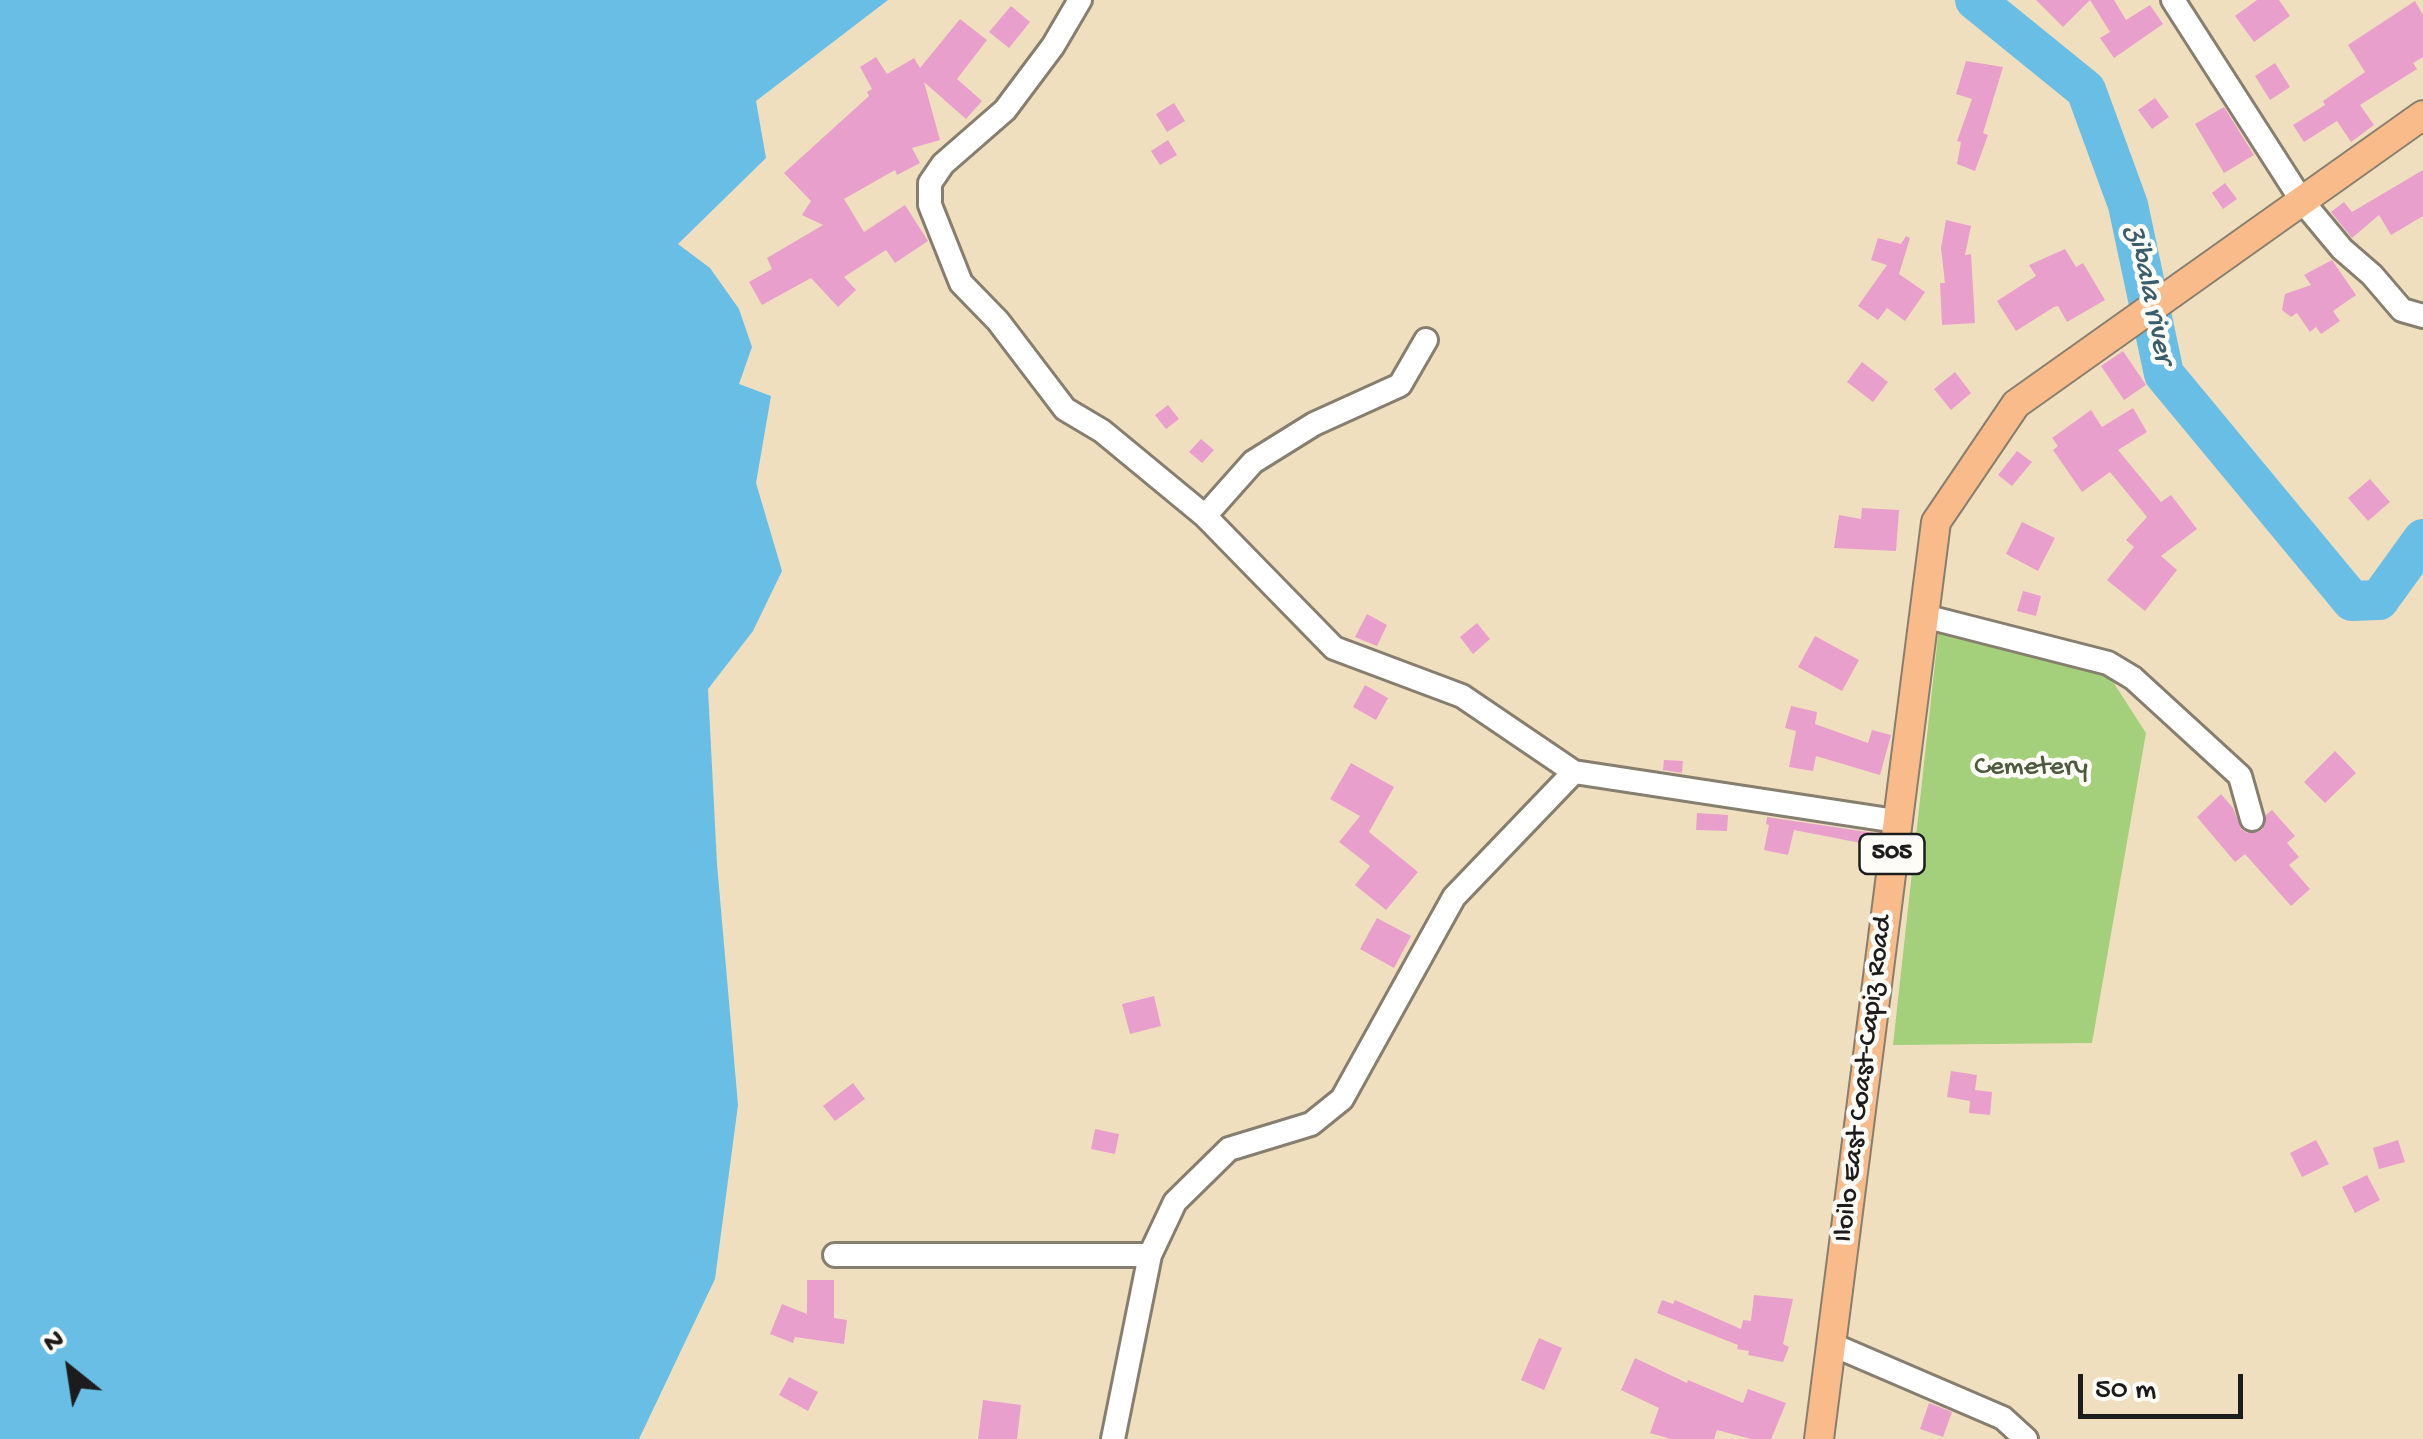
<!DOCTYPE html>
<html>
<head>
<meta charset="utf-8">
<style>
  body { margin:0 }
  #map { position:relative; width:2423px; height:1439px; overflow:hidden; background:#f0dfbf; font-family:"Gochi Hand",sans-serif }
  canvas { display:block }
  .north { position:absolute; left:20px; top:1319px; width:100px; height:100px; -webkit-text-stroke:8px #fdfcf7; paint-order:stroke; rotate:330deg; font-size:28px; font-weight:700; line-height:40px; text-align:center; color:#1c1c1c }
  .north::after { content:''; display:block; margin:auto; width:35px; height:45px; background:#1c1c1c; clip-path:polygon(50% 0,100% 100%,50% 72%,0 100%) }
  .scale { position:absolute; left:2078px; top:1374px; width:165px; height:45px; box-sizing:border-box; border:5px solid #1c1c1c; border-top:0; padding-left:12px; font-size:30px; line-height:35px; white-space:nowrap; color:#1c1c1c; -webkit-text-stroke:8px #fdfcf7; paint-order:stroke }
</style>
</head>
<body>
<div id="map">
<canvas width="2423" height="1439"></canvas>
<div class="north">N</div>
<div class="scale">50 m</div>
</div>
<script>
const ctx = document.querySelector('canvas').getContext('2d');
ctx.lineJoin = 'round';
function paint(path, color) {
  ctx.fillStyle = color;
  ctx.fill(path, 'evenodd');
}
function strokePath(path, color, width, dash) {
  ctx.strokeStyle = color;
  ctx.lineWidth = width;
  ctx.lineCap = dash ? 'butt' : 'round';
  ctx.setLineDash(dash || []);
  ctx.stroke(path);
}
function drawText(font, color, halo, rows, align = 'center') {
  ctx.font = font + ' "Gochi Hand",sans-serif';
  ctx.lineWidth = 9;
  ctx.setLineDash([]);
  ctx.textBaseline = 'middle';
  ctx.strokeStyle = halo;
  ctx.fillStyle = color;
  for (const [text, x, y, turn = 0] of rows) {
    ctx.save();
    ctx.translate(x, y);
    ctx.rotate((+turn || 0) * Math.PI / 180);
    ctx.textAlign = isNaN(turn) ? turn : align;
    if (halo) ctx.strokeText(text, 0, 0);
    ctx.fillText(text, 0, 0);
    ctx.restore();
  }
}
const green = new Path2D(`
  M1939,627L2106,671L2146,733L2092,1043L1893,1045Z`);
const water = new Path2D(`
  M0,0H888L756,101L766,158L678,244L710,268L739,309L752,347L739,384L771,396L756,483L782,571L753,631L708,689L717,864L738,1105L715,1279L639,1439H0Z`);
const river = new Path2D(`
  M1975,0L2086,90L2128,205L2164,374L2352,601L2379,600L2423,539`);
const building = new Path2D(`
  M2036,0H2114L2126,20L2150,5L2163,24L2114,58L2100,38L2110,32L2090,0L2063,27Z
  M2257,0H2279L2290,16L2254,42L2235,16Z
  M2415,1L2423,15V57L2413,63L2417,69L2360,105L2374,125L2351,142L2337,121L2304,142L2293,125L2325,105L2323,101L2365,72L2348,45Z
  M1011,6L1030,22L1009,48L989,32Z
  M960,19L987,40L957,79L982,101L966,119L924,82L940,140L912,148L920,163L897,175L895,170L844,199L864,232L905,205L928,241L895,263L886,250L844,277L856,290L838,307L811,278L762,305L749,282L772,269L767,258L823,225L802,215L811,201L784,173L869,96L867,92L872,89L860,67L876,57L887,74L914,58L920,68Z
  M1966,61L2003,67L1983,133L1988,135L1975,171L1957,164L1961,142L1957,141L1972,99L1956,94Z
  M2275,63L2290,87L2270,100L2255,76Z
  M2155,98L2169,117L2152,129L2138,110Z
  M1174,103L1185,121L1167,132L1156,114Z
  M2224,107L2254,155L2224,173L2195,124Z
  M1168,140L1177,155L1160,165L1151,151Z
  M2423,170V216L2391,235L2379,215L2352,238L2331,212L2344,202L2352,212Z
  M2225,183L2237,199L2223,209L2212,193Z
  M1946,220L1971,226L1965,255L1971,254L1975,323L1942,325L1940,283H1945L1941,248Z
  M1906,236L1910,238L1899,274L1925,292L1905,321L1887,308L1878,320L1858,306L1887,265L1871,260L1878,238L1901,244Z
  M2065,249L2076,267L2083,263L2105,300L2067,322L2058,306L2054,307L2016,331L1997,301L2036,276L2029,265Z
  M2332,260L2356,295L2333,311L2340,321L2321,334L2316,327L2310,332L2297,313L2291,317L2282,310L2285,294L2311,285L2304,275Z
  M2123,351L2146,385L2124,400L2101,366Z
  M1862,362L1888,382L1873,402L1847,382Z
  M1955,372L1971,393L1951,410L1934,389Z
  M1168,405L1179,419L1166,429L1155,415Z
  M2133,408L2147,432L2118,450L2161,502L2171,495L2197,529L2161,556L2177,570L2145,611L2107,580L2134,547L2126,540L2147,517L2110,472L2082,492L2053,450L2058,446L2052,438L2091,410L2102,427Z
  M1201,439L1214,450L1202,463L1189,452Z
  M2017,451L2032,462L2012,486L1998,475Z
  M2370,479L2390,502L2368,521L2348,498Z
  M1862,508L1899,510L1896,551L1834,548L1839,515L1861,519Z
  M2022,522L2055,538L2038,571L2006,554Z
  M2023,591L2041,596L2036,616L2017,611Z
  M1367,614L1387,625L1377,646L1355,637Z
  M1477,623L1490,639L1473,654L1460,637Z
  M1815,636L1859,660L1842,691L1798,667Z
  M1365,685L1388,698L1376,720L1353,707Z
  M1791,706L1817,712L1815,724L1868,743L1872,730L1891,735L1880,775L1816,756L1813,771L1789,767L1796,731L1785,728Z
  M2335,751L2356,773L2325,803L2304,782Z
  M1664,760L1683,761L1682,773L1663,770Z
  M1351,763L1394,787L1369,832L1418,872L1386,910L1355,885L1370,866L1339,842L1360,816L1330,799Z
  M2221,794L2233,808L2241,829L2247,833L2262,830L2266,815L2272,810L2295,836L2287,843L2299,857L2289,865L2310,889L2291,906L2245,854L2235,862L2197,817Z
  M1697,813L1728,815L1727,831L1696,830Z
  M1767,817L1874,833L1871,845L1794,830L1788,855L1764,850L1769,825L1766,824Z
  M1377,918L1411,936L1394,968L1360,949Z
  M1154,996L1161,1026L1130,1034L1122,1004Z
  M1951,1071L1977,1075L1975,1090L1992,1092L1990,1115L1969,1113L1970,1101L1947,1097Z
  M853,1083L865,1099L835,1121L823,1106Z
  M1095,1129L1119,1134L1115,1154L1091,1149Z
  M2316,1140L2329,1164L2302,1177L2290,1153Z
  M2398,1140L2405,1162L2379,1169L2373,1148Z
  M2367,1175L2380,1200L2355,1213L2342,1187Z
  M807,1280H834V1318L847,1320L844,1344L795,1337L793,1343L770,1334L782,1304L807,1314Z
  M1754,1295L1793,1299L1783,1344L1789,1347L1783,1362L1748,1355L1749,1351L1737,1349L1738,1345L1657,1313L1662,1300L1673,1304L1675,1300L1741,1329L1743,1320L1751,1321Z
  M1539,1338L1562,1348L1544,1390L1521,1380Z
  M1635,1358L1687,1383L1688,1380L1743,1403L1748,1389L1786,1403L1771,1439H1751L1717,1430L1714,1439H1671L1650,1433L1659,1408L1621,1390Z
  M789,1377L818,1392L808,1411L779,1395Z
  M983,1400L1021,1405L1017,1439H978Z
  M1929,1403L1952,1412L1943,1437L1920,1429Z`);
const minor = new Path2D(`
  M1080,0L1053,46L1005,110L943,164L930,183V205L961,283L998,321L1065,409L1102,431L1205,516L1334,648L1462,696L1574,772
  M2173,0L2302,201L2342,249L2372,275L2402,310L2423,316
  M1205,516L1253,462L1314,424L1400,385L1426,340
  M1924,616L2108,663L2133,678L2240,776L2252,819
  M835,1255H1150
  M1833,1345L2003,1418L2026,1439
  M1113,1439L1150,1255L1175,1202L1229,1149L1311,1124L1342,1099L1454,897L1574,772L1896,821`);
const major = new Path2D(`
  M1819,1439L1936,522L2016,404L2423,115`);
const shields = [
  [1892,854,65]
];
const shieldNames = [
  ["505",1892,854]
];
const parkNames = [
  ["Cemetery",2031,769]
];
const streetNames = [
  ["Iloilo East Coast-Capiz Road",1865,1079,-83]
];
const waterNames = [
  ["zibala river",2148,295,78]
];
paint(green, '#a4cf7b');
paint(water, '#68bee5');
strokePath(river, '#68bee5', 40);
paint(building, '#e89fcc');
strokePath(minor, '#867e6e', 28);
strokePath(major, '#867e6e', 32);
strokePath(minor, '#fff', 22);
strokePath(major, '#fabb8b', 28);
for (const [x, y, w] of shields) {
  const box = new Path2D();
  box.roundRect(x - w / 2, y - 20, w, 40, 8);
  ctx.fillStyle = '#fdfcf7';
  ctx.fill(box);
  strokePath(box, '#1c1c1c', 2.5);
}
drawText('bold 25px', '#1c1c1c', null, shieldNames);
drawText('28px', '#4c5b3d', '#fdfcf7', parkNames);
drawText('28px', '#1c1c1c', '#fdfcf7', streetNames);
drawText('italic 30px', '#3a5d6c', '#fdfcf7', waterNames);
</script>
</body>
</html>
